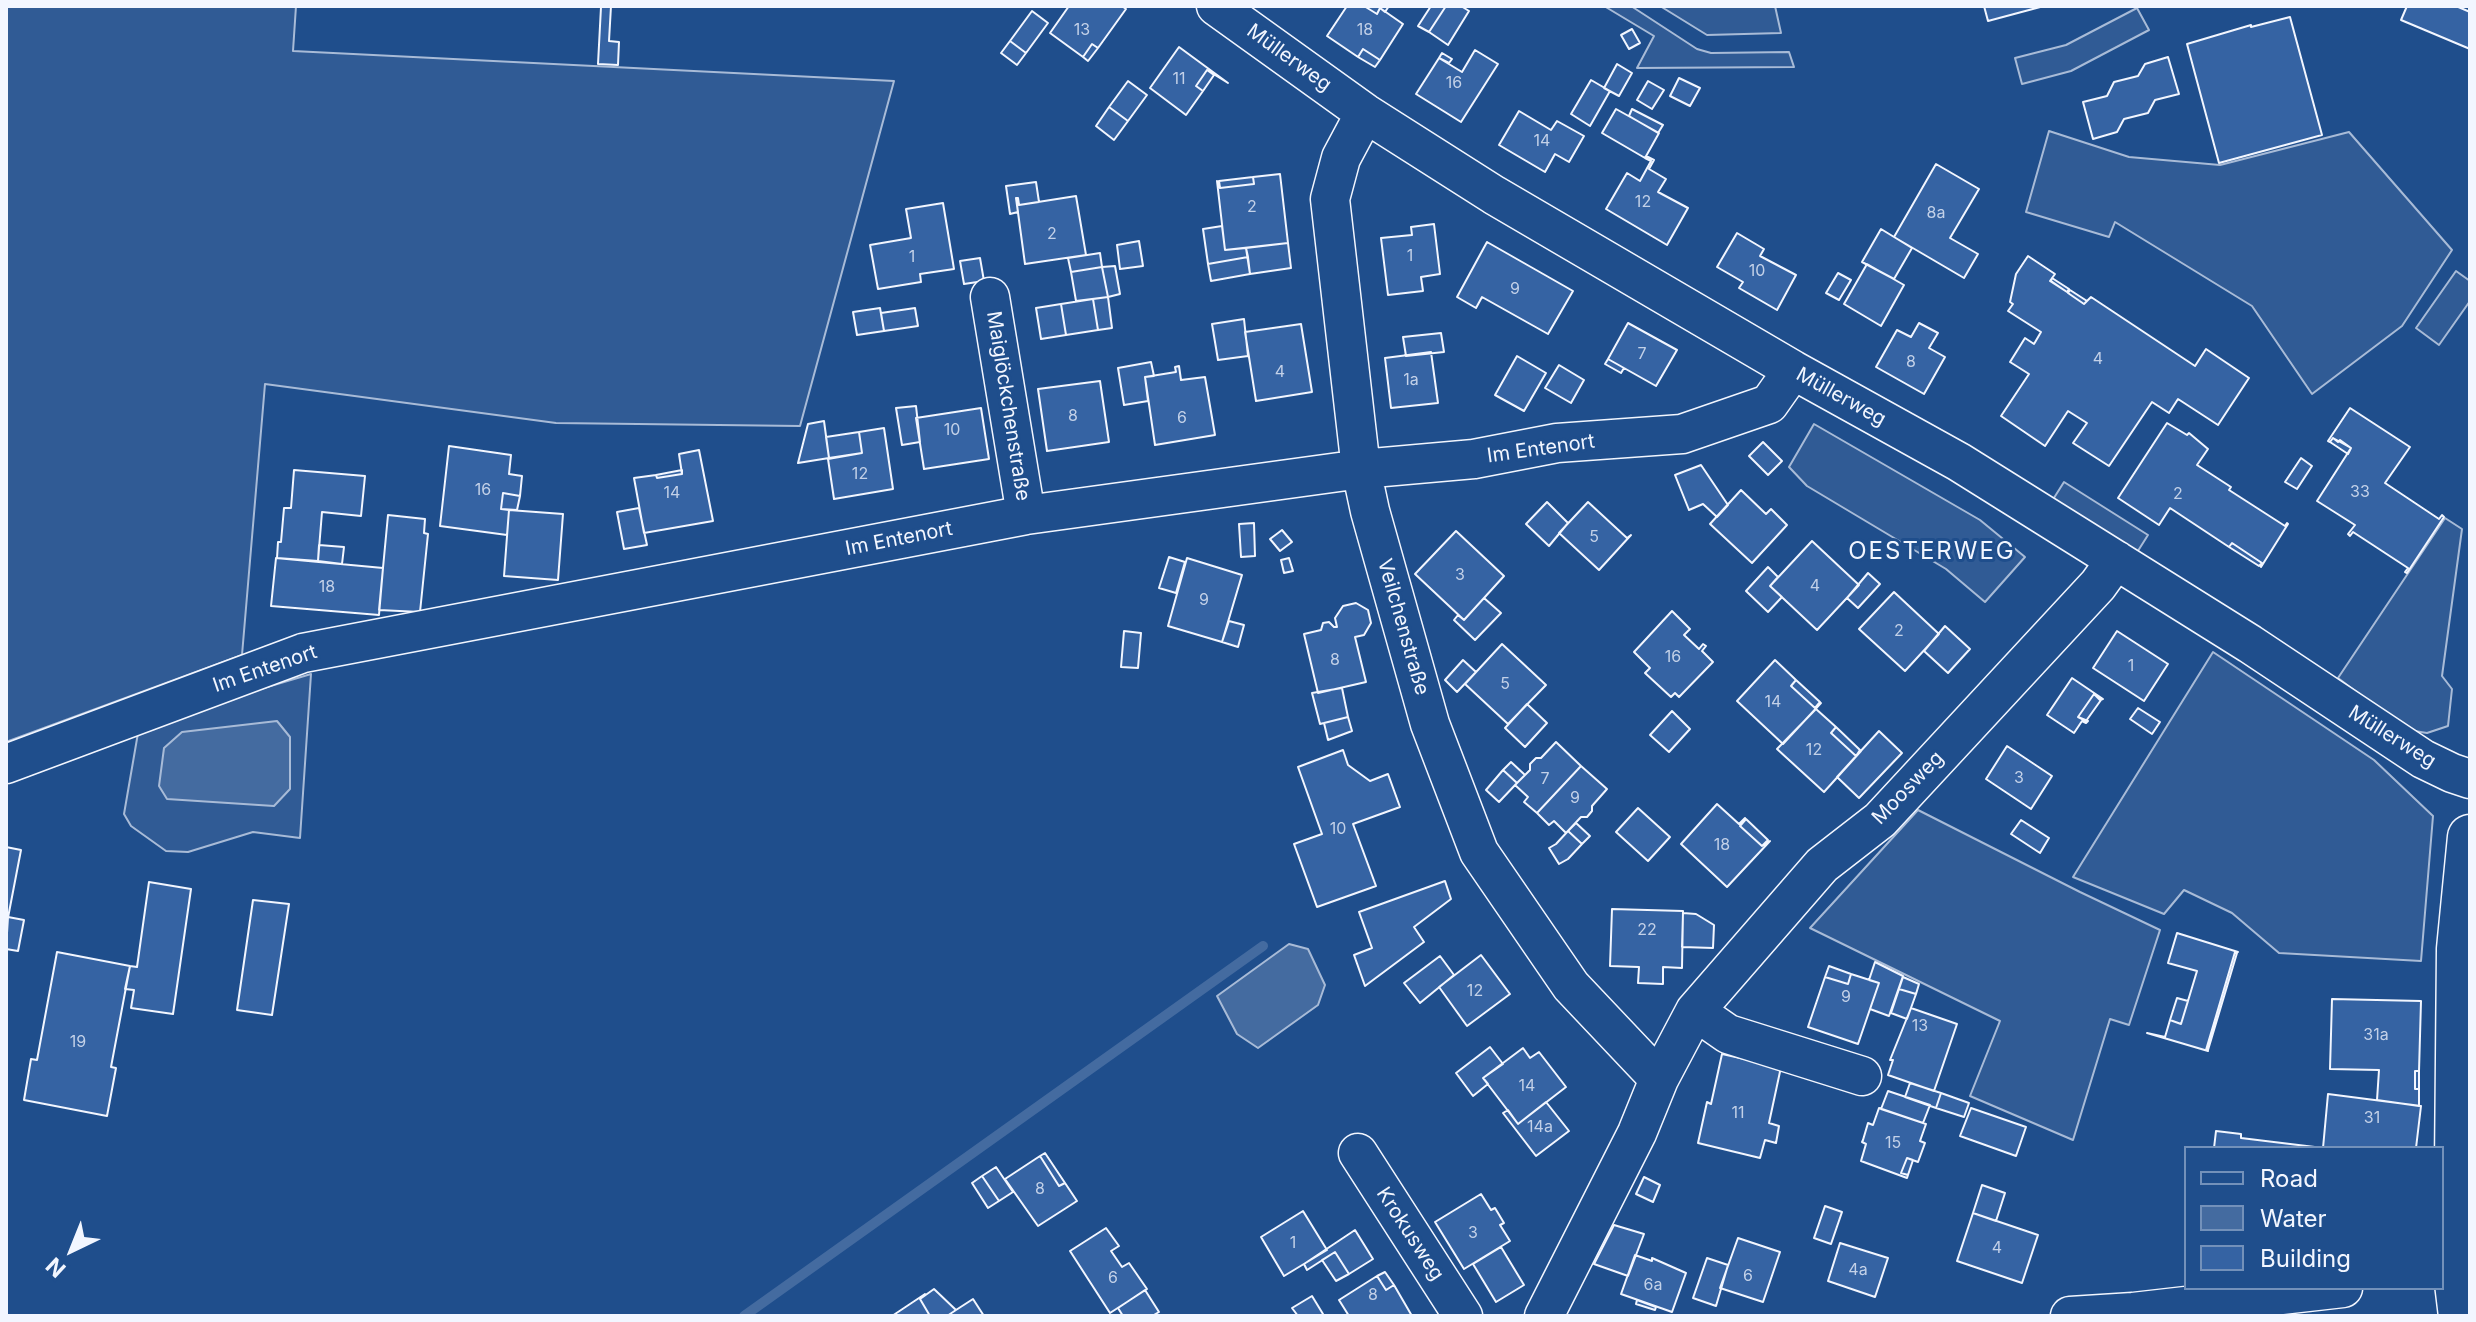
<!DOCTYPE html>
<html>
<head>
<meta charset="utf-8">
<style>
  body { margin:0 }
  #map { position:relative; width:2476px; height:1322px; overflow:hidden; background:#1f4e8c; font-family:Inter,sans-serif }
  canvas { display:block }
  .frame { position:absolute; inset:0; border:8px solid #f2f6ff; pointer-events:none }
  .legend { position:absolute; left:2184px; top:1146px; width:260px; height:144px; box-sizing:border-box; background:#1f4e8c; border:2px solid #7391ba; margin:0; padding:10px 14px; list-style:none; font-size:24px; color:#f2f6ff }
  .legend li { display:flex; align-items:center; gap:16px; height:40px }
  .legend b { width:40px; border:2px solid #7391ba }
  .north { position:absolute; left:32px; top:1210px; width:80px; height:80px; -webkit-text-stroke:6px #1f4e8c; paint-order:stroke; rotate:223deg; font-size:22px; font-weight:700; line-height:32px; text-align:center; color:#f2f6ff }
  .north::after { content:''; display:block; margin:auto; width:28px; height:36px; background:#f2f6ff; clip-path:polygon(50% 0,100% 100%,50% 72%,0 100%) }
</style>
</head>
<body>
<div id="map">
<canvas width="2476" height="1322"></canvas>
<div class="frame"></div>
<ul class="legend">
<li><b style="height:10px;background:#1f4e8c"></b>Road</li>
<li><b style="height:22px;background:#446ba0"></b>Water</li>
<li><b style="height:22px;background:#3563a3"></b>Building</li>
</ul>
<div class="north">N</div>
</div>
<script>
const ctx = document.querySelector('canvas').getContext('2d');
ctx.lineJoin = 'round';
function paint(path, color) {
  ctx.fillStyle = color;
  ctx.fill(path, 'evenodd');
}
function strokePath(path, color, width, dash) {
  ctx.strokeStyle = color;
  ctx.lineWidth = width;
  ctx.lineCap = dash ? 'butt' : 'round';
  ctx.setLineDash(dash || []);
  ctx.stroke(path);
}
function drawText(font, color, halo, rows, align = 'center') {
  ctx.font = font + ' Inter,sans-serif';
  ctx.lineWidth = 6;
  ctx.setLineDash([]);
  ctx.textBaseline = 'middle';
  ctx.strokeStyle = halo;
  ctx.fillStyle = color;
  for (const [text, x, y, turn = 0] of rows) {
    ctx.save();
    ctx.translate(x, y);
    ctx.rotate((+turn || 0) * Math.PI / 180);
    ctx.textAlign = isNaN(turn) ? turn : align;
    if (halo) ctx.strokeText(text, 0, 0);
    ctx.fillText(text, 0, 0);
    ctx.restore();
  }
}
const built = new Path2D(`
  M6,6H296L293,51L894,81L800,426L556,423L265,384L242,655L6,742Z
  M1604,6H1631L1697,49L1711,53L1789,52L1794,67L1637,68L1654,36Z
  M1660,6H1775L1781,33L1707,35Z
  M2137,8L2149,30L2071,71L2022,84L2015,58L2066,45Z
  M2049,131L2129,157L2220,165L2349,132L2452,250L2402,326L2312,394L2252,306L2115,222L2109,237L2026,212Z
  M2456,271L2470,281V301L2439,345L2416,328Z
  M1814,424L1980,520L2025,557L1985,602L1946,569L1807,486L1789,467Z
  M2064,482L2148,535L2136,554L2052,501Z
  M2445,518L2462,529L2442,676L2452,689L2448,726L2427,733L2408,730L2360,703L2362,696L2338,678Z
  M2213,652L2374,760L2433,816L2421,961L2279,953L2232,913L2184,890L2164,914L2073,877Z
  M311,674L300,838L253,832L188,852L166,851L131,826L124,814L138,733L247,693Z
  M1918,810L2080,892L2160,930L2129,1025L2110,1019L2073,1140L1970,1096L2000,1021L1810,928Z`);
const water = new Path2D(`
  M277,721L290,737V789L274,806L167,799L159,786L164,748L182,732Z
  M1289,944L1308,949L1325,985L1318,1005L1258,1048L1237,1034L1217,996Z`);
const stream = new Path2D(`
  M744,1316L1263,946`);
const building = new Path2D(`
  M603,6H611L609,41L619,42L618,65L598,64L601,7Z
  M1069,6H1122L1126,9L1098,48L1092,44L1083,57L1050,33Z
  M1347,6H1364L1377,14L1380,8L1403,24L1380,60L1363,49L1358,57L1327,36Z
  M1364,6H1389L1385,12L1380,8L1377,14Z
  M1431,6H1446L1429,32L1418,26Z
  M1446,6H1461L1469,11L1448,45L1429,32Z
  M1984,6H2044L1988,21Z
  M2407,6H2456L2470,12V49L2401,20Z
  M1032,11L1048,23L1026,53L1010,41Z
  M2290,17L2322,135L2219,163L2187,44L2251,25V27Z
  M1632,29L1640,43L1629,49L1621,35Z
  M1010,41L1026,53L1017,65L1001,53Z
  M1092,44L1098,48L1088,61L1083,57Z
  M1179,47L1228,83L1207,70L1196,86L1203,91L1186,115L1150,88Z
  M1363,49L1380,60L1375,67L1358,57Z
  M1475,50L1498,64L1461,122L1416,94L1439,58L1462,72Z
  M1442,53L1452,59L1449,63L1439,58Z
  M2168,57L2179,94L2155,100L2148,113L2124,119L2117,132L2093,139L2083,102L2107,96L2114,82L2138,76L2145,64Z
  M1617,64L1632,73L1619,96L1604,88Z
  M1207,70L1214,75L1203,91L1196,86Z
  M1679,78L1700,88L1690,106L1670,96Z
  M1591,80L1610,91L1590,126L1571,114Z
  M1128,81L1147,95L1128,121L1109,107Z
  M1648,81L1664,90L1652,109L1637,100Z
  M1109,107L1128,121L1114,140L1096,126Z
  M1616,109L1659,133L1645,158L1602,133Z
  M1632,109L1663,125L1658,133L1629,116Z
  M1519,111L1551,130L1557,121L1584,136L1569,162L1555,154L1545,172L1499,145Z
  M1646,156L1654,160L1649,169L1666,179L1658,192L1688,208L1667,245L1606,209L1627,173L1640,181L1651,161L1645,158Z
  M1936,164L1979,189L1950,238L1978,254L1964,278L1894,237Z
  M1280,174L1288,243L1225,250L1217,181L1220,188L1254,184L1253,177Z
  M1253,177L1254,184L1220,188L1219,181Z
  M1036,182L1039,202L1019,205L1018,198H1016L1018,212L1010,214L1006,186Z
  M1076,196L1086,255L1025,264L1016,198H1018L1019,205Z
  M943,203L954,269L920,274L921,282L878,289L870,245L911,238L906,209Z
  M1434,224L1440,274L1421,277L1423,291L1388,295L1381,238L1412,235L1411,227Z
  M1222,226L1225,250L1246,248L1248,257L1208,264L1203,229Z
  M1881,229L1912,248L1894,279L1862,262Z
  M1737,233L1764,249L1760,256L1796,275L1777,310L1739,288L1743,282L1717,267Z
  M1139,241L1143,266L1120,269L1117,245Z
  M1487,242L1573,291L1548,334L1482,297L1476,308L1457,297Z
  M1288,243L1291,268L1250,274L1246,248Z
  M1100,253L1102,267L1071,272L1068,258Z
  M2028,256L2055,274L2050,281L2067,292L2069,289L2068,293L2084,304L2091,297L2195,366L2206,349L2249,378L2218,425L2178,399L2169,413L2152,402L2109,466L2073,443L2087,423L2068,411L2045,446L2001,416L2029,374L2010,362L2025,338L2034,344L2041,332L2008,311L2013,304L2010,302L2016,274Z
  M1248,257L1250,274L1211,281L1208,264Z
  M980,258L984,281L964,284L960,261Z
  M1867,264L1904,285L1881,326L1844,304Z
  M1115,266L1120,294L1108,297L1102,267Z
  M1102,267L1108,297L1076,301L1071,272Z
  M1838,273L1851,280L1839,300L1826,293Z
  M2052,278L2069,289L2067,292L2051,281Z
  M2070,290L2087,301L2084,304L2068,293Z
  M1108,297L1112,328L1098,330L1093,299Z
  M1093,299L1098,330L1066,335L1061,304Z
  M1061,304L1066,335L1041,339L1036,308Z
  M880,308L884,331L857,335L853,312Z
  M915,308L918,326L884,331L881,313Z
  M1244,319L1248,356L1218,360L1212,324Z
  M1628,323L1677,350L1656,386L1608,359Z
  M1919,323L1938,333L1929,348L1945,357L1924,394L1876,367L1897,330L1911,337Z
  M1301,324L1312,392L1256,401L1245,332Z
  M1441,333L1444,352L1406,356L1403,337Z
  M1431,352L1438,403L1391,408L1385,358Z
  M1517,356L1546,373L1524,411L1495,395Z
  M1608,359L1624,368L1621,373L1605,364Z
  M1151,362L1154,376L1145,377L1148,401L1124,405L1118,368Z
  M1559,365L1584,380L1571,403L1545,388Z
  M1179,366L1181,380L1205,377L1215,435L1155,445L1145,377L1176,372L1175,367Z
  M1100,381L1109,442L1047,451L1038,389Z
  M916,406L920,442L902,445L896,408Z
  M981,408L989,459L924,469L916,418Z
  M2350,408L2410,447L2385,483L2439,519L2442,515L2444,517L2407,573L2405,572L2408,568L2353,532L2350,536L2348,534L2355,525L2317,501L2351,448L2340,440L2338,442L2333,438L2330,442L2328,441Z
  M824,421L829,458L798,463L808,424Z
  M2167,423L2187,435L2189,433L2208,449L2197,465L2231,487L2229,490L2285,526L2287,523L2288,524L2261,567L2262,563L2232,543L2229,547L2170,508L2159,525L2118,498Z
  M884,428L893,489L834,499L828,459L862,453L859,432Z
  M859,432L862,453L829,458L826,437Z
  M2333,438L2351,448L2348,454L2330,442Z
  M1763,442L1782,461L1768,475L1749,456Z
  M449,446L511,455L509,474L522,476L520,496L503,493L501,509L509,510L507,535L440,526Z
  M699,450L713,521L644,533L634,478L656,475L657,478L682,474L679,454Z
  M2301,458L2312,466L2297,489L2285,482Z
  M1701,465L1728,505L1717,517L1703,504L1689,510L1675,475Z
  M294,470L365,476L361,516L322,512L318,561L277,558L278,542H281L284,508H291Z
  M682,470V474L657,478L656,475Z
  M1741,490L1766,514L1771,509L1787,525L1752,563L1710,524Z
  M503,493L520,496L517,510L501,509Z
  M1547,502L1568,523L1549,546L1526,524Z
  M1588,502L1627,538L1631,535L1599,570L1559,533Z
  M639,508L647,545L624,549L617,512Z
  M509,510L563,514L558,580L504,576Z
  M388,515L425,519L424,533L428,534L420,612L379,610Z
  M1254,523L1255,556L1241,557L1239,524Z
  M1282,530L1292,542L1280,551L1270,539Z
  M1456,531L1504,576L1464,620L1415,574Z
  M1812,541L1859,585L1817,630L1770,586Z
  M2232,543L2262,563L2259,566L2229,547Z
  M319,545L344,547L342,564L318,561Z
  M1169,557L1185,562L1176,593L1159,588Z
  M276,558L383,568L379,615L271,606Z
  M1187,558L1242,575L1222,642L1168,626Z
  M1289,558L1293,571L1284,573L1281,560Z
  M1768,567L1778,577L1770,586L1782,597L1768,612L1746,591Z
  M1868,573L1880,584L1858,608L1847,598Z
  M1894,592L1939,634L1905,671L1859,629Z
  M1484,598L1501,613L1475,640L1454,620L1458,615L1464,620Z
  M1356,603L1368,610L1371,623L1364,635L1355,637L1366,682L1318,693L1304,634L1321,630L1323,623L1329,622L1334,627H1337L1335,618L1343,606Z
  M1672,611L1690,629L1684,635L1699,649L1703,644L1706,646L1702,651L1713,662L1679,697L1675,693L1671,697L1645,673L1650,668L1634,652Z
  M1229,621L1244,625L1238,647L1222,642Z
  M1945,626L1970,649L1948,673L1924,651Z
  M1124,631L1141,633L1138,668L1121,667Z
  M2117,631L2168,664L2144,701L2093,668Z
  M1502,644L1546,685L1508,724L1465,684Z
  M1463,660L1476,672L1457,692L1445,680Z
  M1775,660L1796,680L1791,686L1815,708L1821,703L1783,744L1737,701Z
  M2072,678L2103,699L2100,700L2094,694L2078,717L2088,721L2086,723L2082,721L2074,733L2047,715Z
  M1796,680L1820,702L1815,708L1791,686Z
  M1342,688L1348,717L1320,724L1312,693Z
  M2094,694L2101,700L2086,721L2078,717Z
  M1527,704L1547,723L1525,747L1505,728Z
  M2138,708L2160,722L2152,734L2130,719Z
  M1816,709L1836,727L1831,733L1856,756L1861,751L1824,792L1777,749Z
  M1672,711L1690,729L1669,752L1650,735Z
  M1348,717L1352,731L1328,740L1324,723Z
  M1836,727L1860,750L1856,756L1831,733Z
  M1879,731L1902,753L1859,798L1837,777Z
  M1556,742L1581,766L1537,813L1524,802L1528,797L1515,785L1530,770V764L1536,758H1541Z
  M2007,746L2052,776L2031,809L1986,779Z
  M1343,750L1348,765L1370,781L1388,774L1400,807L1353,824L1376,886L1317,907L1294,844L1322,834L1298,767Z
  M1511,762L1525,775L1517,783L1503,770Z
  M1581,766L1607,789L1592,806V811L1587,817H1581L1566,833L1554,821L1549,825L1537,813Z
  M1503,770L1517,783L1499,802L1486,790Z
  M1717,804L1739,824L1745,818L1740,826L1762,846L1770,841L1727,887L1681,844Z
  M1638,808L1670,837L1648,861L1616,832Z
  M1746,819L1768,840L1762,846L1740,826Z
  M2021,820L2049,838L2040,853L2011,834Z
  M1576,823L1590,836L1582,844L1568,831Z
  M1568,831L1582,844L1568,859L1559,864L1549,848L1556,844Z
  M6,847L21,850L6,928Z
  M1445,881L1451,899L1414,927L1424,942L1365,986L1354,955L1372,948L1359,912Z
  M149,882L191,889L173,1014L131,1008L134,990L125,989L130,966L137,967Z
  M253,900L289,904L272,1015L237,1010Z
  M1612,909L1683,911L1682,968L1663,967V984L1638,983L1639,967L1610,966Z
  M1683,913L1696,914L1714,925L1713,948L1682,947Z
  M8,917L24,920L18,951L6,949Z
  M2177,933L2238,952H2235L2206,1050L2208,1051L2147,1033L2165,1037L2170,1020L2181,1024L2197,971L2168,963Z
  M57,952L130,966L111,1067L116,1068L107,1116L24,1100L31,1059L37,1060Z
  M2235,952L2237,953L2208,1050H2206Z
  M1481,955L1510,994L1467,1026L1439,987Z
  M1440,956L1454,975L1420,1003L1404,983Z
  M1875,962L1903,976L1889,1016L1870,1009L1879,983L1869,980Z
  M1829,966L1851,974L1848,984L1825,977Z
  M1851,974L1879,983L1858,1044L1808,1027L1825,977L1848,984Z
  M1903,977L1919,984L1916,994L1899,989Z
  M1899,989L1916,994L1907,1019L1891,1013Z
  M2177,998L2188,1001L2181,1024L2170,1020Z
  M2332,999L2421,1001L2419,1071H2415V1089H2419V1106L2377,1100L2379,1070L2330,1069Z
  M1911,1008L1957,1024L1934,1091L1888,1075L1893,1060H1890Z
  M1490,1047L1503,1064L1483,1078L1488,1084L1473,1096L1456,1073Z
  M1523,1048L1530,1058L1539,1052L1566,1087L1518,1124L1483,1078Z
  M1722,1054L1781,1067L1769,1123L1779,1126L1776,1143L1765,1140L1760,1158L1698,1143L1707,1102L1711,1104Z
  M2415,1071H2419V1089H2415Z
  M1910,1083L1941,1093L1936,1108L1905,1097Z
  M1888,1091L1930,1105L1923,1123L1881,1109Z
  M1941,1093L1969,1103L1964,1117L1936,1108Z
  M2328,1094L2421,1106L2416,1148H2214L2216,1131L2241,1134V1138L2323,1148Z
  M1546,1102L1569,1131L1536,1156L1503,1113L1508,1110L1518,1124Z
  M1879,1108L1926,1124L1920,1141L1925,1143L1918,1162L1907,1158L1901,1173L1908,1175L1907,1178L1861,1161L1866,1144L1862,1142L1863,1140L1868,1123L1873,1125Z
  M1971,1108L2026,1127L2016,1156L1960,1136Z
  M1045,1153L1065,1183L1059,1186L1040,1156Z
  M1040,1156L1059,1186L1065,1183L1077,1201L1038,1226L1005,1179Z
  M1907,1158L1913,1160L1908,1175L1901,1173Z
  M996,1167L1013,1192L999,1201L982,1176Z
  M982,1176L999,1201L988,1208L972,1183Z
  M1644,1177L1660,1185L1653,1202L1636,1194Z
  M1982,1185L2005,1193L1996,1221L1973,1213Z
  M1481,1194L1491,1210L1495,1208L1504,1223L1500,1225L1510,1241L1464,1269L1435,1222Z
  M1825,1206L1842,1212L1831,1244L1814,1238Z
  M1303,1211L1327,1250L1284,1276L1261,1237Z
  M1973,1213L2038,1235L2022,1283L1957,1261Z
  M1614,1225L1644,1234L1628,1276L1594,1264Z
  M1106,1228L1119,1246L1111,1251L1122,1267L1129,1263L1147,1289L1110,1313L1070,1251Z
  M1355,1230L1373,1259L1349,1274L1335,1252L1307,1270L1304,1264Z
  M1738,1238L1780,1252L1763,1302L1720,1288Z
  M1840,1243L1888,1258L1875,1297L1828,1281Z
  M1501,1247L1524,1285L1496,1302L1473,1264Z
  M1335,1252L1349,1274L1336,1281L1322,1260Z
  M1635,1255L1652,1261V1258L1686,1273L1672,1312L1621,1294Z
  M1707,1258L1728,1265L1716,1306L1693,1298Z
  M1385,1272L1394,1285L1386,1290L1377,1276Z
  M1377,1276L1386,1290L1394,1285L1412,1316H1349L1339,1300Z
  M934,1289L956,1310L947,1316H930L920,1299Z
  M1145,1290L1159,1312L1152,1316H1123L1118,1308Z
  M925,1294L920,1299L930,1316H892Z
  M1312,1296L1323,1314L1320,1316H1298L1292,1308Z
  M973,1299L984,1316H947L956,1310Z
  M1637,1300L1656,1307L1655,1310L1636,1304Z`);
const minor = new Path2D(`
  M1216,6L1365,113L1494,195L1793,370L1959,462L2250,644L2423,759L2452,773L2470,779
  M1365,113L1341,158L1330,199L1361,469L1370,511L1430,724L1479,852L1571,986L1659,1079
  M990,297L1026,515
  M6,764L303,653L1026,515L1361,469L1474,459L1557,443L1682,434L1769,404L1793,370
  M1695,1011L1728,1034L1862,1076
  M1358,1153L1463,1316
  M1544,1316L1637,1133L1659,1079L1695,1011L1822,865L1880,820L2098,585L2116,560
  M2070,1316L2133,1312L2343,1288`);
const major = new Path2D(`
  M2461,1316L2456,1275L2459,949L2470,837`);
const numberNames = [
  ["13",1082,30],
  ["18",1365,30],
  ["11",1179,79],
  ["16",1454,83],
  ["14",1542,141],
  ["12",1643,202],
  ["2",1252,207],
  ["8a",1936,213],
  ["2",1052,234],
  ["1",1410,256],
  ["1",912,257],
  ["10",1757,271],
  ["9",1515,289],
  ["7",1642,354],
  ["4",2098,359],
  ["8",1911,362],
  ["4",1280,372],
  ["1a",1411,380],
  ["8",1073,416],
  ["6",1182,418],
  ["10",952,430],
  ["12",860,474],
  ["16",483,490],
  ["33",2360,492],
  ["14",672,493],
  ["2",2178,494],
  ["5",1594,537],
  ["3",1460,575],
  ["4",1815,586],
  ["18",327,587],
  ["9",1204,600],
  ["2",1899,631],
  ["16",1673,657],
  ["8",1335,660],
  ["1",2131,666],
  ["5",1505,684],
  ["14",1773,702],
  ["12",1814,750],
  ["3",2019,778],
  ["7",1545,779],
  ["9",1575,798],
  ["10",1338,829],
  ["18",1722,845],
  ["22",1647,930],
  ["12",1475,991],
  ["9",1846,997],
  ["13",1920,1026],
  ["31a",2376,1035],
  ["19",78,1042],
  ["14",1527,1086],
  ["11",1738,1113],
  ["31",2372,1118],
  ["14a",1540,1127],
  ["15",1893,1143],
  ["8",1040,1189],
  ["3",1473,1233],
  ["1",1293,1243],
  ["4",1997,1248],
  ["4a",1858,1270],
  ["6",1748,1276],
  ["6",1113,1278],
  ["6a",1653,1285],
  ["8",1373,1295]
];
const streetNames = [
  ["Müllerweg",1289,58,36],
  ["Müllerweg",1841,397,29],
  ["Maiglöckchenstraße",1008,406,81],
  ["Im Entenort",1541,449,-8],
  ["Im Entenort",899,539,-11],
  ["Veilchenstraße",1403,627,74],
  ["Im Entenort",265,669,-19],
  ["Müllerweg",2392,737,32],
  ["Moosweg",1908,788,-46],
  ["Krokusweg",1410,1234,57]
];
const quarterNames = [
  ["OESTERWEG",1932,552]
];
paint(built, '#305b95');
strokePath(built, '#a8bbd7', 2);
paint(water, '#446ba0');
strokePath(water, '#a8bbd7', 2);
strokePath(stream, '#446ba0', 10);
paint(building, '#3563a3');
strokePath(building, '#f2f6ff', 2);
strokePath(minor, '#f2f6ff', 41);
strokePath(major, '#f2f6ff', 47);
strokePath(minor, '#1f4e8c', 38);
strokePath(major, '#1f4e8c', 44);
drawText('16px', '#c3d1e8', null, numberNames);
drawText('20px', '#f2f6ff', '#1f4e8c', streetNames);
ctx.letterSpacing = '2px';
drawText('24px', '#f2f6ff', '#1f4e8c', quarterNames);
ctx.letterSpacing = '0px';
</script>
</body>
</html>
